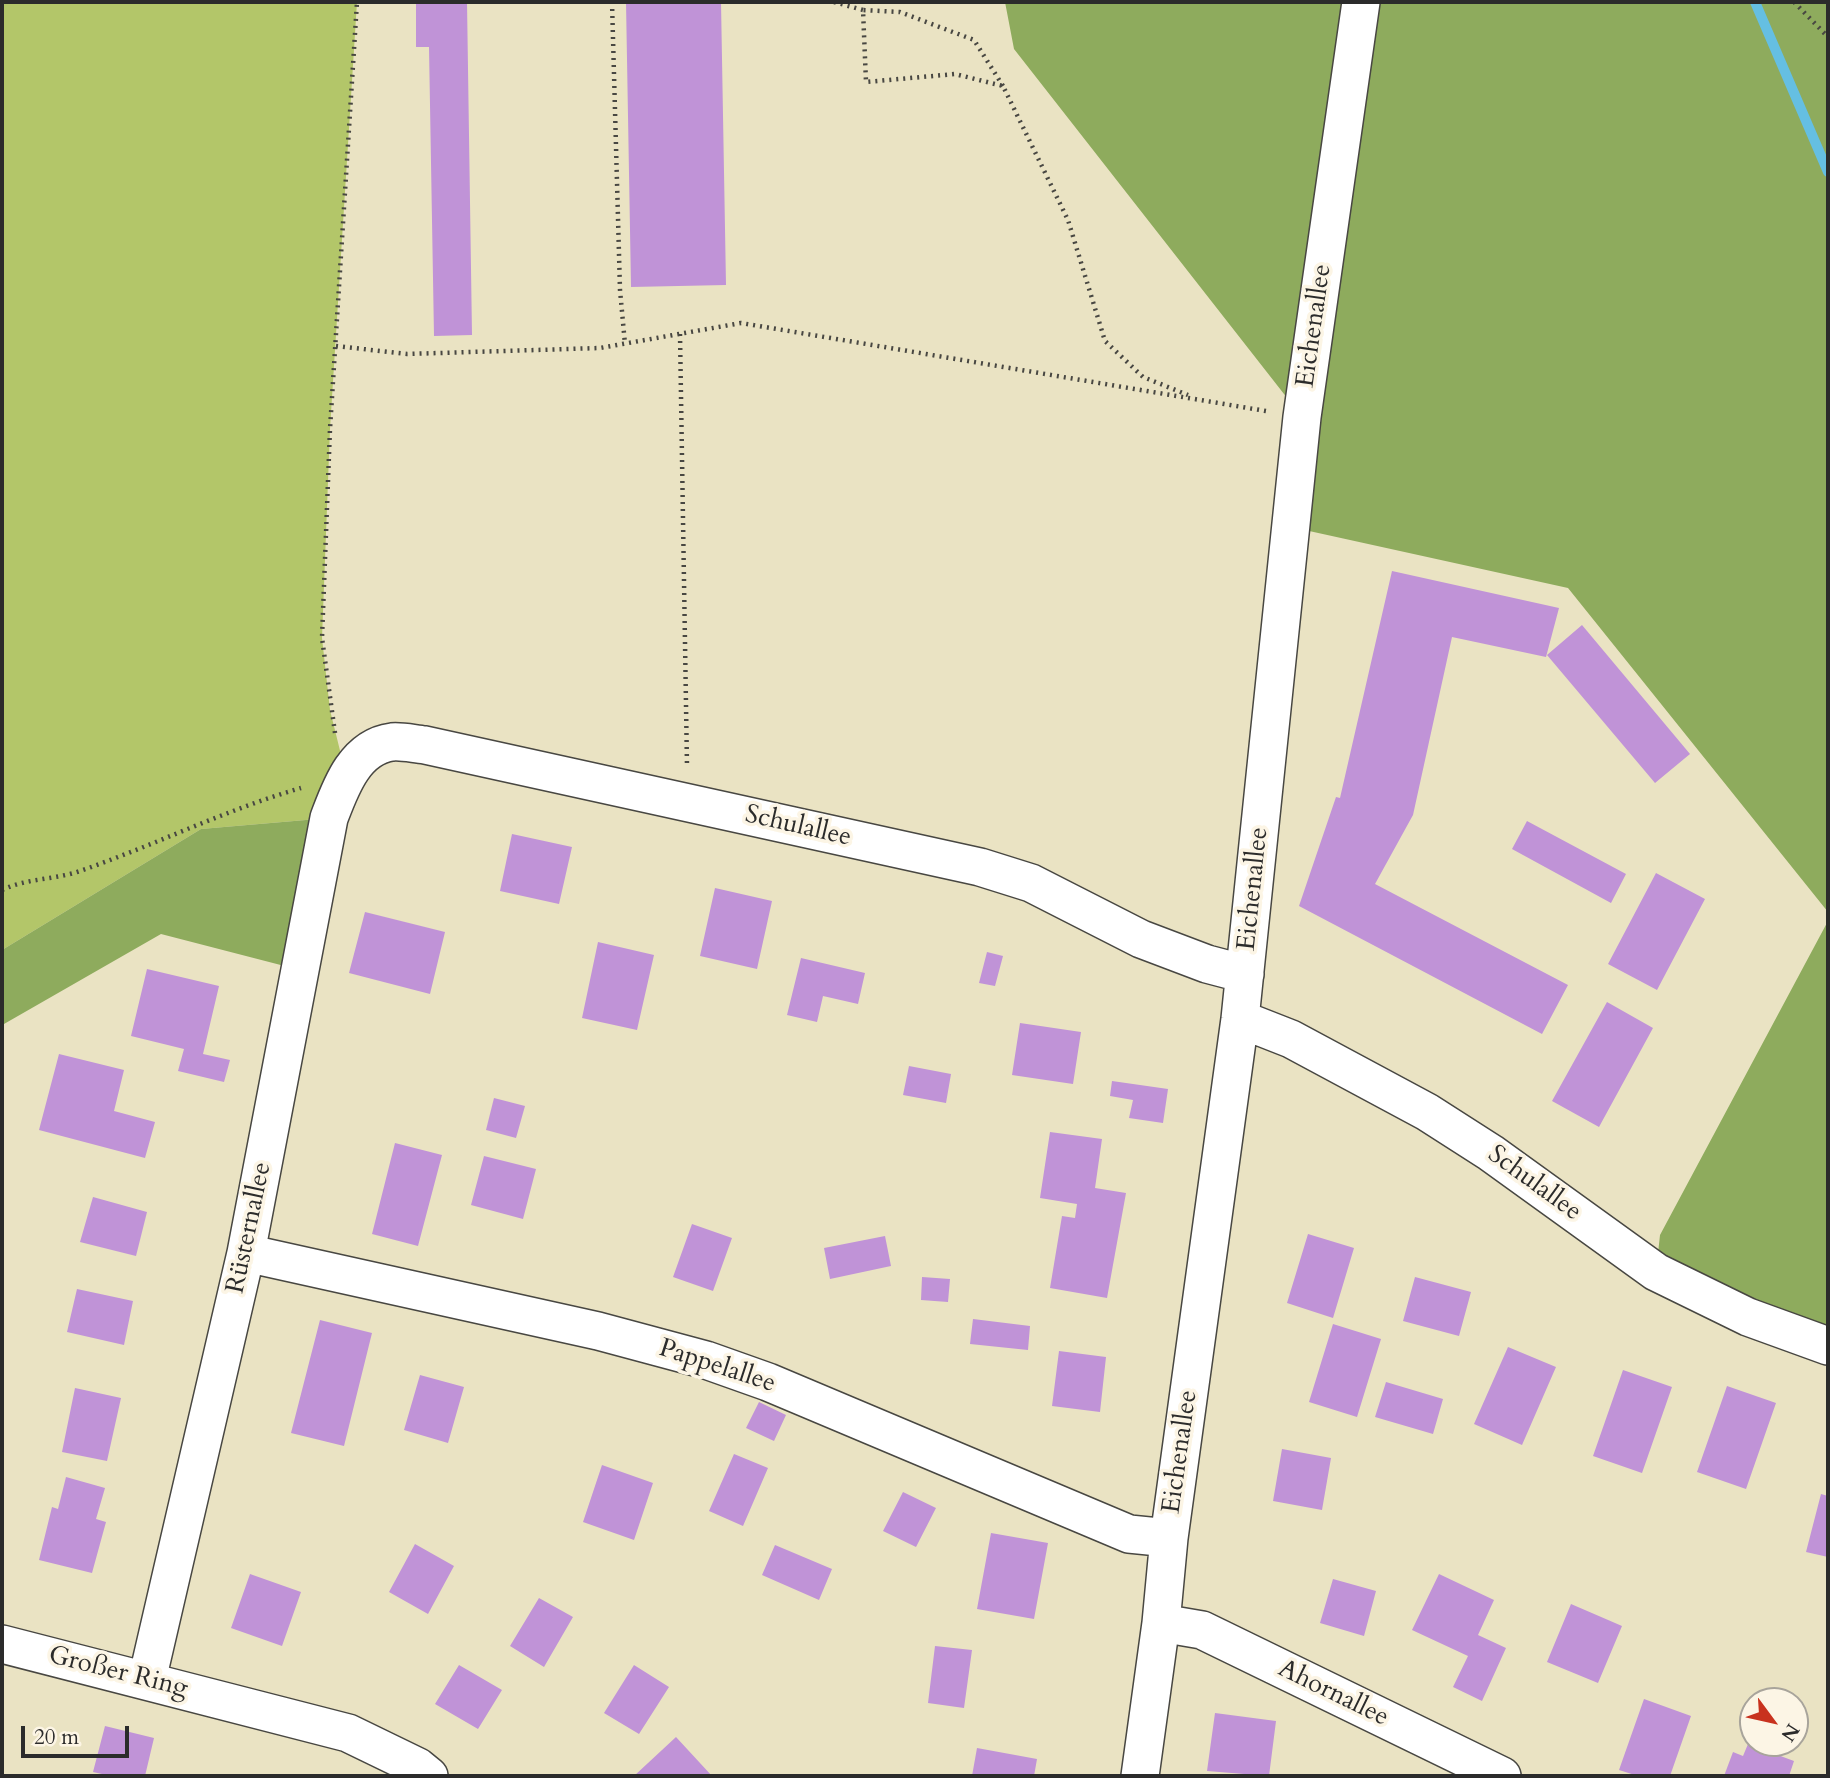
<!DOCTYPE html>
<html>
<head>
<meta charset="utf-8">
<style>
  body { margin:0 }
  #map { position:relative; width:1830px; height:1778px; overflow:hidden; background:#eae3c3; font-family:Cardo,serif }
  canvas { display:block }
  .frame { position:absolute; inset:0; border:4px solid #2b2b2b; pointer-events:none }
  .north { position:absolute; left:1739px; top:1687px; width:70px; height:70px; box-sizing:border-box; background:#fcf5e5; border:2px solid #a8a49b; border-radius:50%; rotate:123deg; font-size:19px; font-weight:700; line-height:28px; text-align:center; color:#2b2b2b }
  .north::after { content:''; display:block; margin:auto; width:24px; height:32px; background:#c8321e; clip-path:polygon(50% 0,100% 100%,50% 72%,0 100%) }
  .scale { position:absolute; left:21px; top:1726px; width:108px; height:32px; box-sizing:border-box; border:4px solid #2b2b2b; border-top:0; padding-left:9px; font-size:21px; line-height:24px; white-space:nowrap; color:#2b2b2b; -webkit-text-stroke:5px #fcf5e5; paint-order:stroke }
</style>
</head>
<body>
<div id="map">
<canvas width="1830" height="1778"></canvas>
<div class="frame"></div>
<div class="north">N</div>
<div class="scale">20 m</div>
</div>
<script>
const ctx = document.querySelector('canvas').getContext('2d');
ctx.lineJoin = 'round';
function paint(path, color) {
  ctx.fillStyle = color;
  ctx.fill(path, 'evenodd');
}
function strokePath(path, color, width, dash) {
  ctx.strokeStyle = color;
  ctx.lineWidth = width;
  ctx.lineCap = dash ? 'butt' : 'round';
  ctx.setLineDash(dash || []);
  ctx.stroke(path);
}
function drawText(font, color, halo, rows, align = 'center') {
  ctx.font = font + ' Cardo,serif';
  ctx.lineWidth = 7;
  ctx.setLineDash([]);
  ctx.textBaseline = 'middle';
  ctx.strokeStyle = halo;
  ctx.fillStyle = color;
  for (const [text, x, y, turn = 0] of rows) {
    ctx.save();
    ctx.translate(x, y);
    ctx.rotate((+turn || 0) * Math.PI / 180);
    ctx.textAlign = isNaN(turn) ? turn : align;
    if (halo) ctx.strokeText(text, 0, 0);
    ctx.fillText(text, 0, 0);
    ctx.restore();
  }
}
const green = new Path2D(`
  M2,2H357L330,429L322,638L330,710L346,775L329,818L201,829L2,950Z`);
const forest = new Path2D(`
  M1005,2H1828V912L1568,588L1291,527L1302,417L1014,49Z
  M329,818L300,970L161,934L4,1024L2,1031V950L201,829Z
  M1828,921V1346L1656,1272L1660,1235Z`);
const stream = new Path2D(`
  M1755,2L1828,172`);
const building = new Path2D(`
  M416,2H467L472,335L434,336L429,47H416Z
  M626,2H721L726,285L631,287Z
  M1392,571L1559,608L1546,657L1452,637L1413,815L1375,884L1568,985L1542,1034L1299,906L1336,797L1340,798Z
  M1582,625L1690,754L1655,783L1547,655Z
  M1527,821L1626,874L1611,903L1512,849Z
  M512,834L572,847L559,904L500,891Z
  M1656,873L1705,899L1657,990L1608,964Z
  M715,888L772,901L757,969L700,956Z
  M365,912L445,932L430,994L349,973Z
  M598,942L654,955L637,1030L582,1018Z
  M987,952L1003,956L995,986L979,983Z
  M801,958L865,973L858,1004L823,996L817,1022L787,1015Z
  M147,969L219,986L203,1054L230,1060L224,1082L178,1071L184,1049L131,1036Z
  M1607,1002L1653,1028L1599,1127L1552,1101Z
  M1020,1023L1081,1032L1073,1084L1012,1075Z
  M59,1054L124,1070L114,1111L155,1122L145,1158L39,1130Z
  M909,1066L951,1074L946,1103L903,1095Z
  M1112,1081L1168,1089L1163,1123L1129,1118L1133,1100L1110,1096Z
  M494,1098L525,1106L516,1138L486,1130Z
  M1050,1132L1102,1139L1095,1188L1126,1193L1107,1298L1050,1288L1062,1216L1075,1218L1077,1204L1040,1198Z
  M395,1143L442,1155L418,1246L372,1234Z
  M484,1156L536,1169L523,1219L471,1205Z
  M93,1197L147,1212L136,1256L80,1242Z
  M692,1224L732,1238L713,1291L673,1277Z
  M1308,1234L1354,1248L1333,1318L1287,1303Z
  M885,1236L891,1266L830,1279L824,1248Z
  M922,1277L950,1279L948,1302L921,1300Z
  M1415,1277L1471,1292L1459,1336L1403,1321Z
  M77,1289L133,1301L124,1345L67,1332Z
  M973,1319L1030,1326L1028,1350L970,1344Z
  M320,1320L372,1333L344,1446L291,1433Z
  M1333,1324L1381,1339L1357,1417L1309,1402Z
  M1508,1347L1556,1367L1522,1445L1474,1424Z
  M1059,1351L1106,1357L1100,1412L1052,1406Z
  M1623,1370L1672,1387L1642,1473L1593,1456Z
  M420,1375L464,1387L448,1443L404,1430Z
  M1386,1382L1443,1399L1433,1434L1375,1417Z
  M1727,1386L1776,1403L1746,1489L1697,1472Z
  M75,1388L121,1398L107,1461L62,1452Z
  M759,1402L786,1415L774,1441L746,1428Z
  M1282,1449L1331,1458L1322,1510L1273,1501Z
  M734,1454L768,1468L743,1526L709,1511Z
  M602,1465L653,1483L634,1540L583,1522Z
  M66,1477L105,1488L96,1519L106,1522L92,1573L39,1560L52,1507L58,1509Z
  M903,1492L936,1508L916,1547L883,1531Z
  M1821,1494L1828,1496V1557L1806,1552Z
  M991,1533L1048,1543L1034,1619L977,1609Z
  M415,1544L454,1566L428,1614L389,1592Z
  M775,1545L832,1569L819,1600L762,1575Z
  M250,1574L301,1592L282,1646L231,1628Z
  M1439,1574L1494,1600L1478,1635L1506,1648L1482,1701L1453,1687L1468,1656L1412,1630Z
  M1333,1579L1376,1591L1364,1636L1320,1623Z
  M539,1598L573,1617L544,1667L510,1646Z
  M1571,1604L1622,1626L1598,1683L1547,1662Z
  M935,1646L972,1650L964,1708L928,1703Z
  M459,1665L502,1690L478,1729L435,1704Z
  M634,1665L669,1687L639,1734L604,1713Z
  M1644,1699L1691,1716L1670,1776H1638L1619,1770Z
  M1215,1713L1276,1721L1269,1776L1207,1771Z
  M105,1726L154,1738L145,1776H111L93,1772Z
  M676,1737L712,1776H634Z
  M1748,1744L1794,1761L1789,1776H1724L1733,1752L1743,1756Z
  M977,1748L1037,1759L1034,1776H972Z`);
const path = new Path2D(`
  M612,2L620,290L625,344
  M834,2L863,10
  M1794,2L1828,37
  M1003,86L974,40L900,12L863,10L866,82L955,74L1003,86L1068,220L1105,341L1143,377L1188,395
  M680,334L687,766
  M336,346L407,354L600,348L741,323L1266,411
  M335,733L322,638L330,429L357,2
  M2,890C27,878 54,880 80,871C155,845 225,810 301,788`);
const minor = new Path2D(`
  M1240,1019L1291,1039L1427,1112L1491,1153L1656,1272L1748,1317L1828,1346
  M246,1253L598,1331L706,1360L768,1382L1129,1534L1169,1538
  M1161,1623L1202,1630L1502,1776
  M2,1644L348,1733L418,1767L429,1776
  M147,1680L246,1253L329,818C340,789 354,747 392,742C402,741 414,744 425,745L980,867L1031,883L1141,939L1207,964L1245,974
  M1140,1776L1161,1623L1169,1538L1240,1019L1302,417L1361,2`);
const streetNames = [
  ["Eichenallee",1315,326,-82],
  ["Schulallee",798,827,13],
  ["Eichenallee",1254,889,-84],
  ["Schulallee",1534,1184,36],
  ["Rüsternallee",250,1228,-78],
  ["Pappelallee",717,1367,18],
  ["Eichenallee",1181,1452,-82],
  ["Großer Ring",118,1673,14],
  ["Ahornallee",1333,1694,26]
];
paint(green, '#b3c669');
paint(forest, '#8eab5d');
strokePath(stream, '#65bfe2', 10);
paint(building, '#c093d7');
strokePath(minor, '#484742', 40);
strokePath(path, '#484742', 4.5, [2, 5]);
strokePath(minor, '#fff', 37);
drawText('26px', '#2b2b2b', '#fcf5e5', streetNames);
</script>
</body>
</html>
